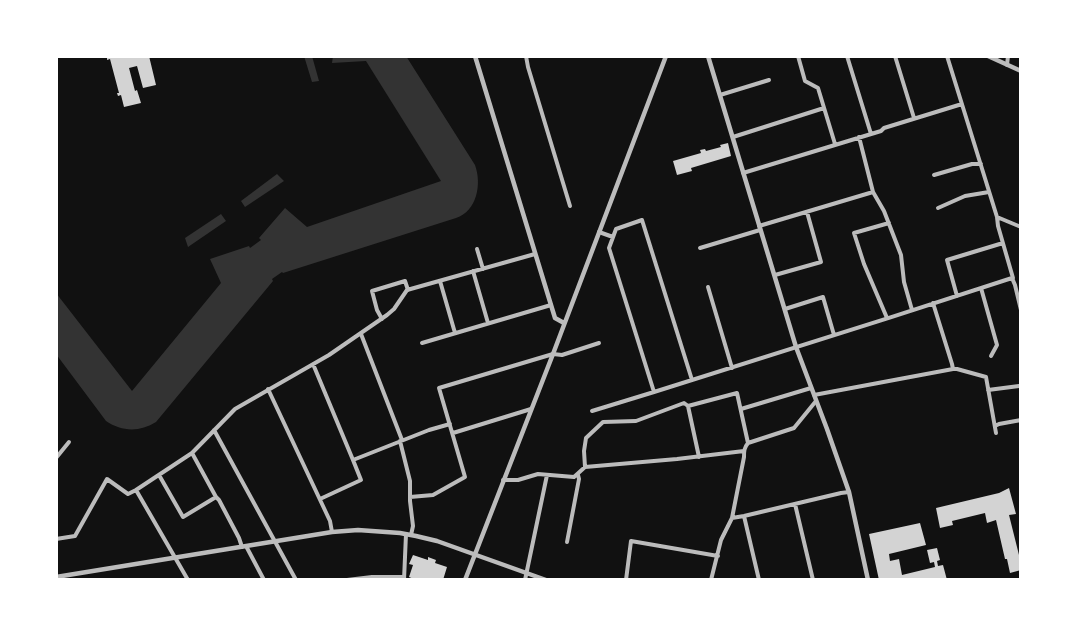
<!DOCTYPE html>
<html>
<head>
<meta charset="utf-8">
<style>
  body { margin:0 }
  #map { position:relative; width:1077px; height:636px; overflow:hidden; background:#111; font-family:Signika,sans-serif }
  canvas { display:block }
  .frame { position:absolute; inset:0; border:58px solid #fff; pointer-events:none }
</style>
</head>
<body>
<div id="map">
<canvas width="1077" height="636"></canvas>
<div class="frame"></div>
</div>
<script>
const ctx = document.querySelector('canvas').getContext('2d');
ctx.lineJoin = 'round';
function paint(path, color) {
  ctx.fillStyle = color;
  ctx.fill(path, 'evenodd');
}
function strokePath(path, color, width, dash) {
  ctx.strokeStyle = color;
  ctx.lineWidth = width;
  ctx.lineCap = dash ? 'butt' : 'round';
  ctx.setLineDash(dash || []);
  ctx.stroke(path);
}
const water = new Path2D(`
  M304,56H312L319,81L312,82Z
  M333,56H406L475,165C482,184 477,211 456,218L283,273L282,272L272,279L273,281L156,422C140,432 122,432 106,421L56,354V293L132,391L221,283L210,259L249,246L250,248L261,240L259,238L285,208L307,227L441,181L366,61L332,63Z
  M277,174L284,181L245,207L241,201Z
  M221,214L226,221L188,247L185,238Z`);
const building = new Path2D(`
  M109,56H149L156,85L143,88L137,66L129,68L135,91L137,90L141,103L124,107L121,95L118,96L117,93H119L110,59L107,60V57Z
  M728,143L731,156L691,168L692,171L677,175L673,161L701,153L700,150L705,149L706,151L721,147L720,145Z
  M1009,488L1016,514L1009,515L1021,563V570L1010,573L1007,559H1005L996,520L987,523L985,513L952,521L953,525L940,528L936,508L999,493Z
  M920,523L926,545L889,554L890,561L899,559L902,575L935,567L934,562L930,563L927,550L937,548L940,560L937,561L938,566L943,565L947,580H879L869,534Z
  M413,555L428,560V557L436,560L435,563L447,567L443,580H416L409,577L413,565L409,564Z`);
const minor = new Path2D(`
  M526,56L528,67L570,206
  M798,56L805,81L818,88L835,144
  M847,56L871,134
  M895,56L914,118
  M947,56L997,217L998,226L1013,278H1012L1015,285L1021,310
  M1007,65L1008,56
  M720,95L769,80
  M733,137L824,108
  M859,137L873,192L884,211L901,255L904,282L912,310
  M743,173L881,131L884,128L962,104
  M934,175L972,164H981
  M938,208L965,196L989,192
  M997,217L1021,227
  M759,226L873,192
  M599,232L613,237
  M700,248L760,230
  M477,249L483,269
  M473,271L488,323
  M775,275L821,262L807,212
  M440,281L455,333
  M708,287L732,368
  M981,288L997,345L991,356
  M957,296L947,260L1003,243
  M933,303L952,364L953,369
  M785,309L823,297L834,335
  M887,318L864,264L854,233L889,223
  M382,319L377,310L372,291L405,281L408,290
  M361,334L402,440
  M422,343L551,305
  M313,364L353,460L429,430L450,424
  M692,380L642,220L616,229L609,248L654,392C773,355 893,317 1012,278
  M268,389L330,521L332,532
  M988,390L1019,386
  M814,395L953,369H957L986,377L996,433
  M688,406L737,393L748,443C744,448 744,451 744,457L732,518L721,540L711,580
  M741,409L811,388
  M592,411L654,392
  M995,426L999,424L1021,420
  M214,430L296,580
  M453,433L531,409
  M400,441L410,481V501L413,526L411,535
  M748,443L794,428L816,401
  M192,453L216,497L219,500L239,538L242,547
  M56,458L69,442
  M585,467L584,451L586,438L603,422L636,421L684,403L688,406L699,457
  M159,475L183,517L216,497
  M503,480H518L538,474L574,477L585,467L677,459L744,451
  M136,490L188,580
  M410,497L433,495L465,477L439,388L553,354L562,355L599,343
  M320,499L361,480L353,460
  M795,504L813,580
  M744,516L759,580
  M732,518L744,516L841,493L849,492
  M56,539L75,536L107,479L128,494L136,490L192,453L235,409L329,355L387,315L394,309L407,290L535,254
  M567,542L579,479L578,475
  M246,546L264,580
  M347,580L372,577H404
  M404,580L406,534
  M525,580L547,475
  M626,580L631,541L718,556`);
const tertiary = new Path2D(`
  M475,56L551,305L555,318L564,323
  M708,56L796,347L827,429L849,492L868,580
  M988,56L1021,71
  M56,577L332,532L358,530L400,533L416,536L437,541L546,580
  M465,580L553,354L666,56`);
paint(water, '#333');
paint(building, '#d3d3d3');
strokePath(minor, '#bcbcbc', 4);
strokePath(tertiary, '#bcbcbc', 4.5);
</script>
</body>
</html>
